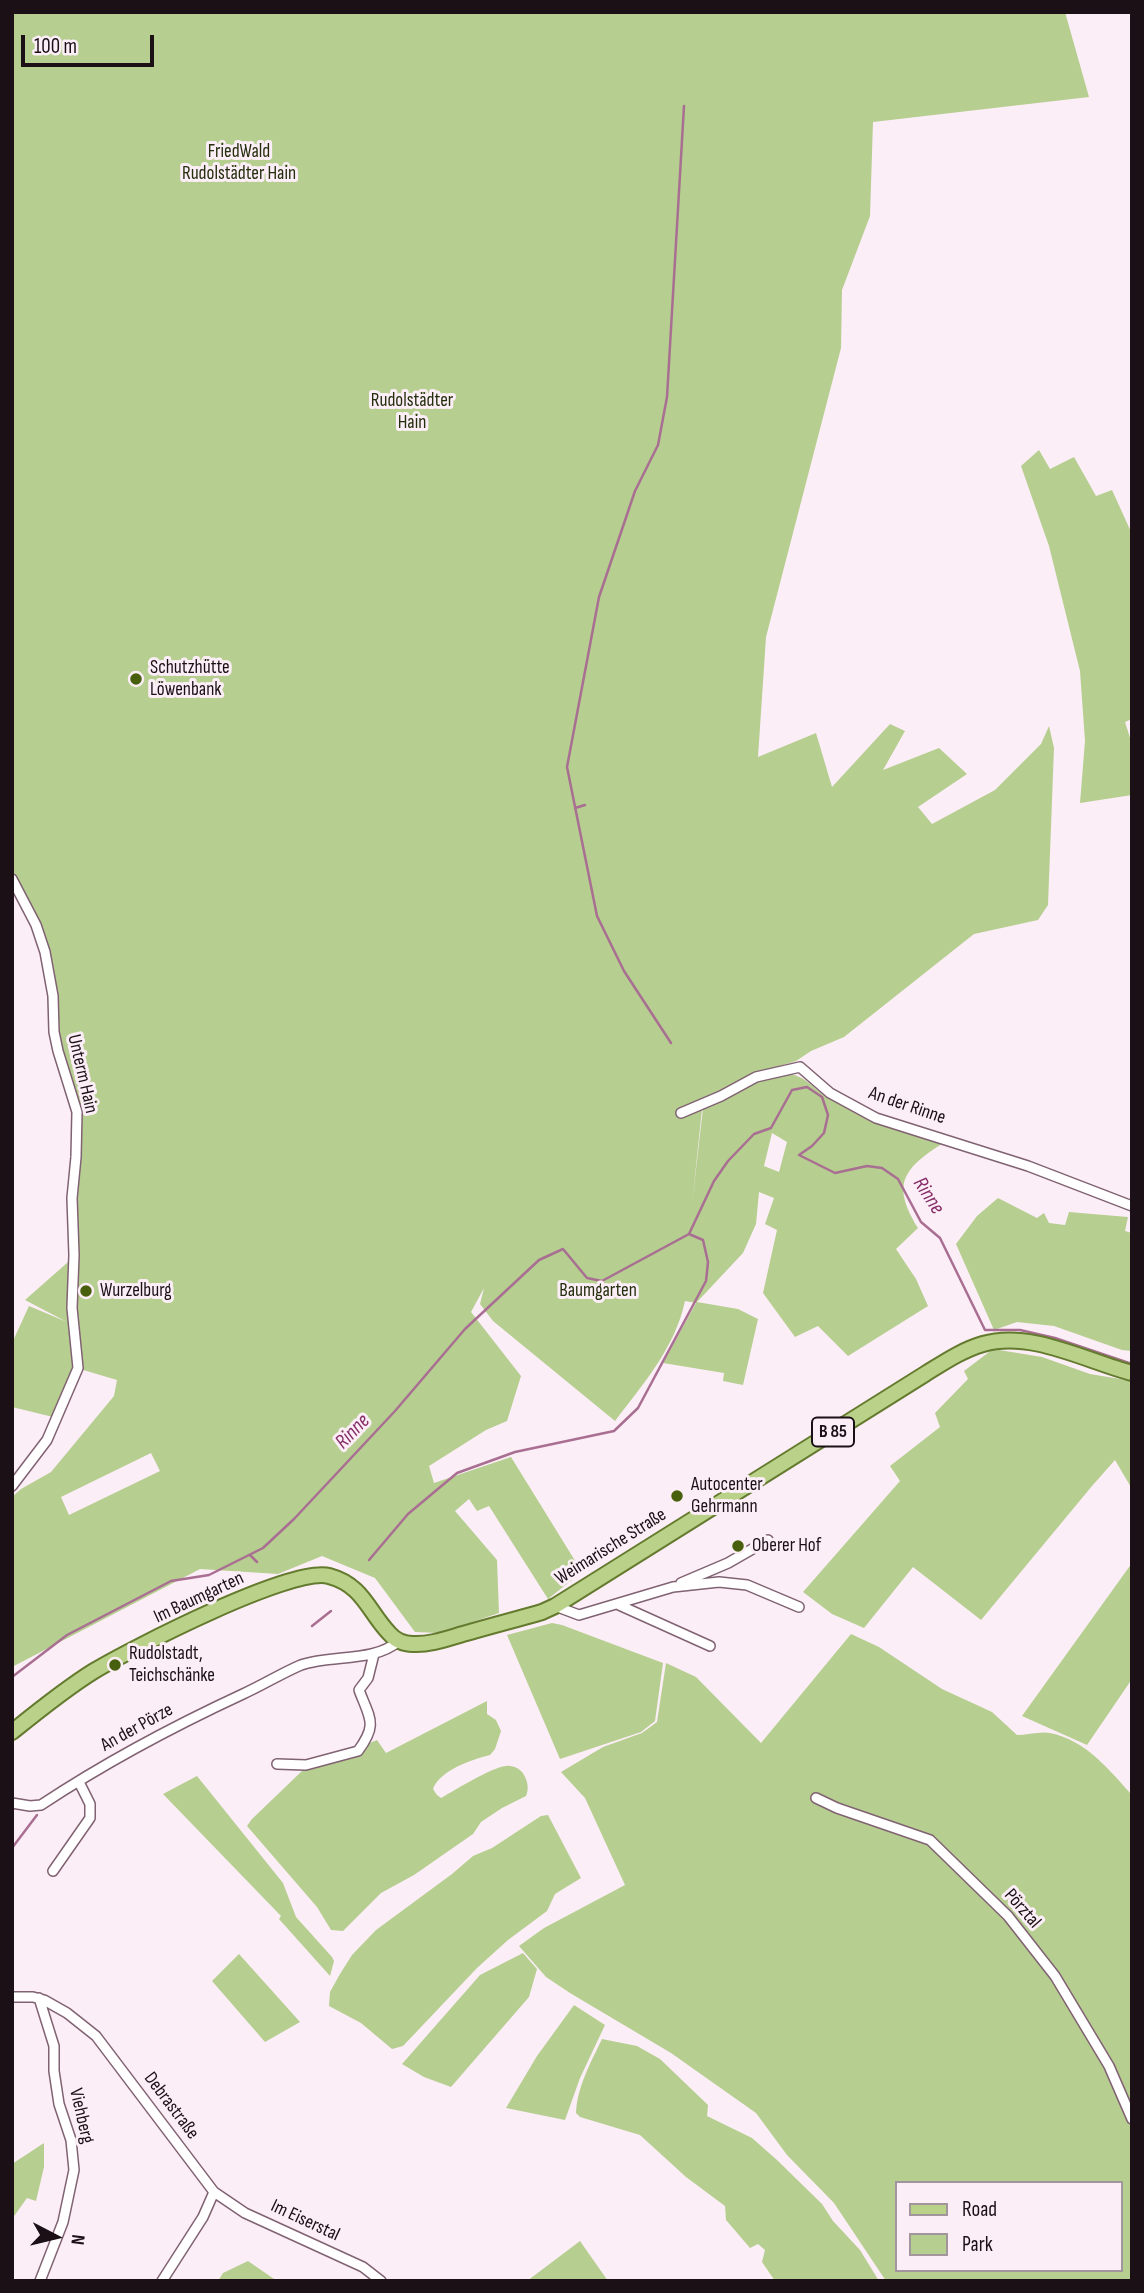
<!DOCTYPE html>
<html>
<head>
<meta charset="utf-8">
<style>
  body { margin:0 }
  #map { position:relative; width:1144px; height:2293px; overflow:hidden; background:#fceef6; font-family:"Sofia Sans Condensed",sans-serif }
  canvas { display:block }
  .frame { position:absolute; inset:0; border:14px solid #1b1016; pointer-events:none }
  .legend { position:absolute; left:895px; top:2181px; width:228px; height:91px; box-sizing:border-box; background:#fceef6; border:2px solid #a2959c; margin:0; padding:9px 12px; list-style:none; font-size:21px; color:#1b1016 }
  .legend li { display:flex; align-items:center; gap:14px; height:35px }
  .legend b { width:35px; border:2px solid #a2959c }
  .north { position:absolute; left:21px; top:2202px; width:70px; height:70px; -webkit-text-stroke:5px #fceef6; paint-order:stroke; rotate:97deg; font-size:19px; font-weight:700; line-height:28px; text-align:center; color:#1b1016 }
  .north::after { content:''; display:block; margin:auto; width:24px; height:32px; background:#1b1016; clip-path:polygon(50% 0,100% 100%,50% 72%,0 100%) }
  .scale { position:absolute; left:21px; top:35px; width:133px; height:32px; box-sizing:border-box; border:4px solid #1b1016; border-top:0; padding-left:9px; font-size:21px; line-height:24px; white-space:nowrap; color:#1b1016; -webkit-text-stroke:5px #fceef6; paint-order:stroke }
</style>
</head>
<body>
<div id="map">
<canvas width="1144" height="2293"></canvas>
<div class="frame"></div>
<ul class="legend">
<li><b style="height:9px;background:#bad189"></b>Road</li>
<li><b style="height:19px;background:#b6ce90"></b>Park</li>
</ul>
<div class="north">N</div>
<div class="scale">100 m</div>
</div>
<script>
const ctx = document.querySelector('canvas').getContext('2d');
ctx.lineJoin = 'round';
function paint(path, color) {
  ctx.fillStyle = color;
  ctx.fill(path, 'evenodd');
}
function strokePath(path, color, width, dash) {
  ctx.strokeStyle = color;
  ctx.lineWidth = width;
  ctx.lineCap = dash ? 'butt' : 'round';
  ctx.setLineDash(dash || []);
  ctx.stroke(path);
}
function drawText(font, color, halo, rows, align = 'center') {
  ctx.font = font + ' "Sofia Sans Condensed",sans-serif';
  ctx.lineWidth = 6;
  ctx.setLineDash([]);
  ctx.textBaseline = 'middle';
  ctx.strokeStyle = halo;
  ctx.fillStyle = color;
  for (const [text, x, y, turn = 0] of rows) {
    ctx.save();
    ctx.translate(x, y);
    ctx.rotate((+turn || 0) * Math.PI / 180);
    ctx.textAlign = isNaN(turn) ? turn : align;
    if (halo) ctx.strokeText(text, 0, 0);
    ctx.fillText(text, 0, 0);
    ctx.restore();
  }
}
const green = new Path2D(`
  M12,12H1065L1089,97L873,122L870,216L842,290L841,348L766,637L758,757L816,733L832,787L890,724L905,731L883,770L939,748L967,774L918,807L932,824L995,790L1041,744L1049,726L1054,748L1048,905L1038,920L974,934L844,1037L811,1051L796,1061L756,1073L720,1092L686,1105L688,1115L702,1109L692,1204L703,1108C728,1096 758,1074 787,1074C804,1074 815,1090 828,1098C864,1119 903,1130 943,1143C903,1169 891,1184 918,1228L896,1249L916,1279L928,1306L848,1356L818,1326L795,1337L763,1293L777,1230L765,1224L774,1198L759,1192L756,1224L743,1253L697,1302L738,1309L758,1319L743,1385L723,1381L724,1373L663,1363L696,1303L685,1301C675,1348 643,1384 615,1421L493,1321L480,1304L484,1288L471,1312L521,1376L507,1421L486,1430L429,1466L434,1483L511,1457L582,1572L548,1599L489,1506L477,1511L469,1499L455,1511L497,1560L499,1613L440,1633L415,1632L375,1578L322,1556L278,1574L200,1569L12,1667V1497L21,1489L51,1472L114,1396L117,1380L80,1369L76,1365L53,1417L12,1407V1343L29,1306L67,1322L25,1300L76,1255L73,1198L80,1111L58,1039L47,943L38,918L12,869ZM772,1133L787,1142L779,1172L764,1166ZM151,1453L160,1471L69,1515L61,1497Z
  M1039,450L1050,469L1074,457L1096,496L1112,490L1132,534V719L1125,722L1132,744V795L1080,803L1085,741L1080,671L1049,546L1021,466Z
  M998,1198L1037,1218L1044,1213L1049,1223L1065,1225L1069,1212L1128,1217L1125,1231L1132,1233V1351L1122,1350L1054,1326L1017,1322L994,1330L956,1244L977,1216Z
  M993,1349L1042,1357L1090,1374L1132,1381V1489L1115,1460L1092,1486L981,1620L913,1567L864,1628L832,1614L803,1592L900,1481L890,1466L940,1427L935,1413L968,1379L964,1371Z
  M1132,1563V1679L1087,1745L1022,1716Z
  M552,1623L562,1625L663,1663L655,1721L641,1732L560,1759L507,1635Z
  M851,1634L879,1647L942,1689L992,1712L1017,1735C1027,1735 1040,1731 1050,1733C1086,1740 1109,1770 1132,1795V2281H886L834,2203L787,2155L756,2113L671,2053L570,1993L546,1977L519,1946L544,1928L625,1885L585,1798L561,1772L603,1747L642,1733L657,1722L666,1663L696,1677L761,1743ZM897,2183H1121V2270H897Z
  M487,1701V1714L496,1720L501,1731L495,1749L490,1755C471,1760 440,1770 433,1789L437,1795L441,1798C457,1789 490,1768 506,1766C513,1765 521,1769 524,1775C528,1782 529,1789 526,1796L502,1808L481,1822L473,1834L414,1875L381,1893L343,1931L331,1930L317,1907L247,1826L252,1819L302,1771L377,1740L386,1753Z
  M197,1776L283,1883L296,1917L332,1957L334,1961L330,1976L279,1919L281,1916L163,1794Z
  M548,1815L581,1878L555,1894L547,1911L508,1940L477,1968L403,2046L392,2049L361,2023L329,2006L330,1992L340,1974L352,1955L376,1930L452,1874L473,1856L492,1848L541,1816Z
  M523,1953L537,1969L529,1997L451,2087L424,2077L402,2064L480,1975Z
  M239,1954L300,2022L265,2042L212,1981Z
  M574,2005L605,2025L580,2078L565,2120L506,2108L537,2056Z
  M602,2039L637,2046L660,2059L708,2105L707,2116L752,2138L777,2160L822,2204L833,2221L860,2250L879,2281H775L762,2262L765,2250L758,2244L750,2248L726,2220L725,2206L686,2177L640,2135L580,2117L576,2113C577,2087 591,2062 602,2039Z
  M44,2143V2167L36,2201L27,2198L12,2219V2164Z
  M580,2241L608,2281H527Z
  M248,2261L277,2281H218L223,2273Z`);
const stream = new Path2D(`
  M575,808L585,805
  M671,1043L624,971L597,916L567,767L599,597L635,491L658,445L667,397L684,106
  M250,1555L257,1562
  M369,1560L408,1514L457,1473L515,1452L614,1431L638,1408L706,1281L708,1262L703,1240L689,1234
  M312,1626L331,1611
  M12,1677L67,1635L171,1581L209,1575L263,1548L294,1519L395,1411L465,1329L539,1260L563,1249L587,1278L602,1281L689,1234L714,1181L728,1161L754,1134L771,1128L792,1090L807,1087L822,1097L828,1115L824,1133L812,1146L799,1155L835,1173L867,1166L882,1168L898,1179L921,1222L940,1238L985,1330H1020L1055,1338L1132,1364
  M12,1848L37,1815`);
const minor = new Path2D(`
  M12,879L36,925L45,952L53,996L54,1032L58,1051L77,1112L76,1157L72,1198L74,1255L72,1308L78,1368L47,1440L12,1486
  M681,1113L721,1096L756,1077L800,1067L830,1093L876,1118L1028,1166L1132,1206
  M681,1583L728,1563L768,1540
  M619,1605L710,1646
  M555,1606L579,1615L673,1587L719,1582L747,1585L799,1607
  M277,1764L306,1765L358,1751C378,1724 370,1719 359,1690L368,1678L374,1654
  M816,1798L837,1808L930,1840L1008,1916L1055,1976L1109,2066L1132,2119
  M12,1803L30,1806L41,1805C106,1762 174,1726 243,1694C263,1685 282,1673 301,1665C332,1654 373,1663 399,1641
  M53,1871L90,1818V1804L79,1782
  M12,1997H33L44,2000L67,2013L96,2036L214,2192L245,2213L363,2267L381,2281
  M39,1998L54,2046V2071L59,2104L71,2140L74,2170L63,2222L40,2281
  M162,2281L203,2217L214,2192`);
const primary = new Path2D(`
  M12,1732C38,1711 65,1689 94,1671C131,1649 292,1566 329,1576C363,1585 368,1611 389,1633C395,1640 404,1644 413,1644C432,1645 451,1637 470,1632C494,1625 518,1619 542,1612L555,1606L925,1374C943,1363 962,1350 983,1344C1031,1330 1086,1361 1132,1373`);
const markers = [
  [136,679,7,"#48600d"],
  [86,1291,7,"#48600d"],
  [677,1496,7,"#48600d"],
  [738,1546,7,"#48600d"],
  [115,1665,7,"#48600d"]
];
const shields = [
  [833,1432,42]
];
const shieldNames = [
  ["B 85",833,1432]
];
const parkNames = [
  ["FriedWald",239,152],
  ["Rudolstädter Hain",239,174],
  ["Rudolstädter",412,401],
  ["Hain",412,423],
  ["Baumgarten",598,1291]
];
const poiNames = [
  ["Schutzhütte",150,668],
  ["Löwenbank",150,690],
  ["Wurzelburg",100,1291],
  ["Autocenter",691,1485],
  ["Gehrmann",691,1507],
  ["Oberer Hof",752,1546],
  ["Rudolstadt,",129,1654],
  ["Teichschänke",129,1676]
];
const streetNames = [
  ["Unterm Hain",82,1074,77],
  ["An der Rinne",907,1106,19],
  ["Weimarische Straße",611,1547,-32],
  ["Im Baumgarten",199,1598,-25],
  ["An der Pörze",137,1728,-29],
  ["Pörztal",1022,1909,49],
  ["Debrastraße",171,2106,53],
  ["Viehberg",81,2116,77],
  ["Im Eiserstal",305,2221,25]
];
const waterNames = [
  ["Rinne",928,1196,57],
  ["Rinne",353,1432,-46]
];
paint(green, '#b6ce90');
strokePath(stream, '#a96f92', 2.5);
strokePath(minor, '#806273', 12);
strokePath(primary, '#647a2e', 18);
strokePath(minor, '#fff', 9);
strokePath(primary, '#bad189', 14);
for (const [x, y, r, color] of markers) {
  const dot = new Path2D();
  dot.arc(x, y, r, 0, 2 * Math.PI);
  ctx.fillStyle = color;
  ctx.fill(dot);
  strokePath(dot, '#fceef6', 2.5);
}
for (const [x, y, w] of shields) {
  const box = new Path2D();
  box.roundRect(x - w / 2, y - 14.5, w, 29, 5);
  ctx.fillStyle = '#fceef6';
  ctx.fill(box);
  strokePath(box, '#1b1016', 2);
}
drawText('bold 18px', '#1b1016', null, shieldNames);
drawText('19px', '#232e0d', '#fceef6', parkNames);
drawText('19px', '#1b1016', '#fceef6', poiNames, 'left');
drawText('19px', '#1b1016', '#fceef6', streetNames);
drawText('italic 21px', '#862d68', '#fceef6', waterNames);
</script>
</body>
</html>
